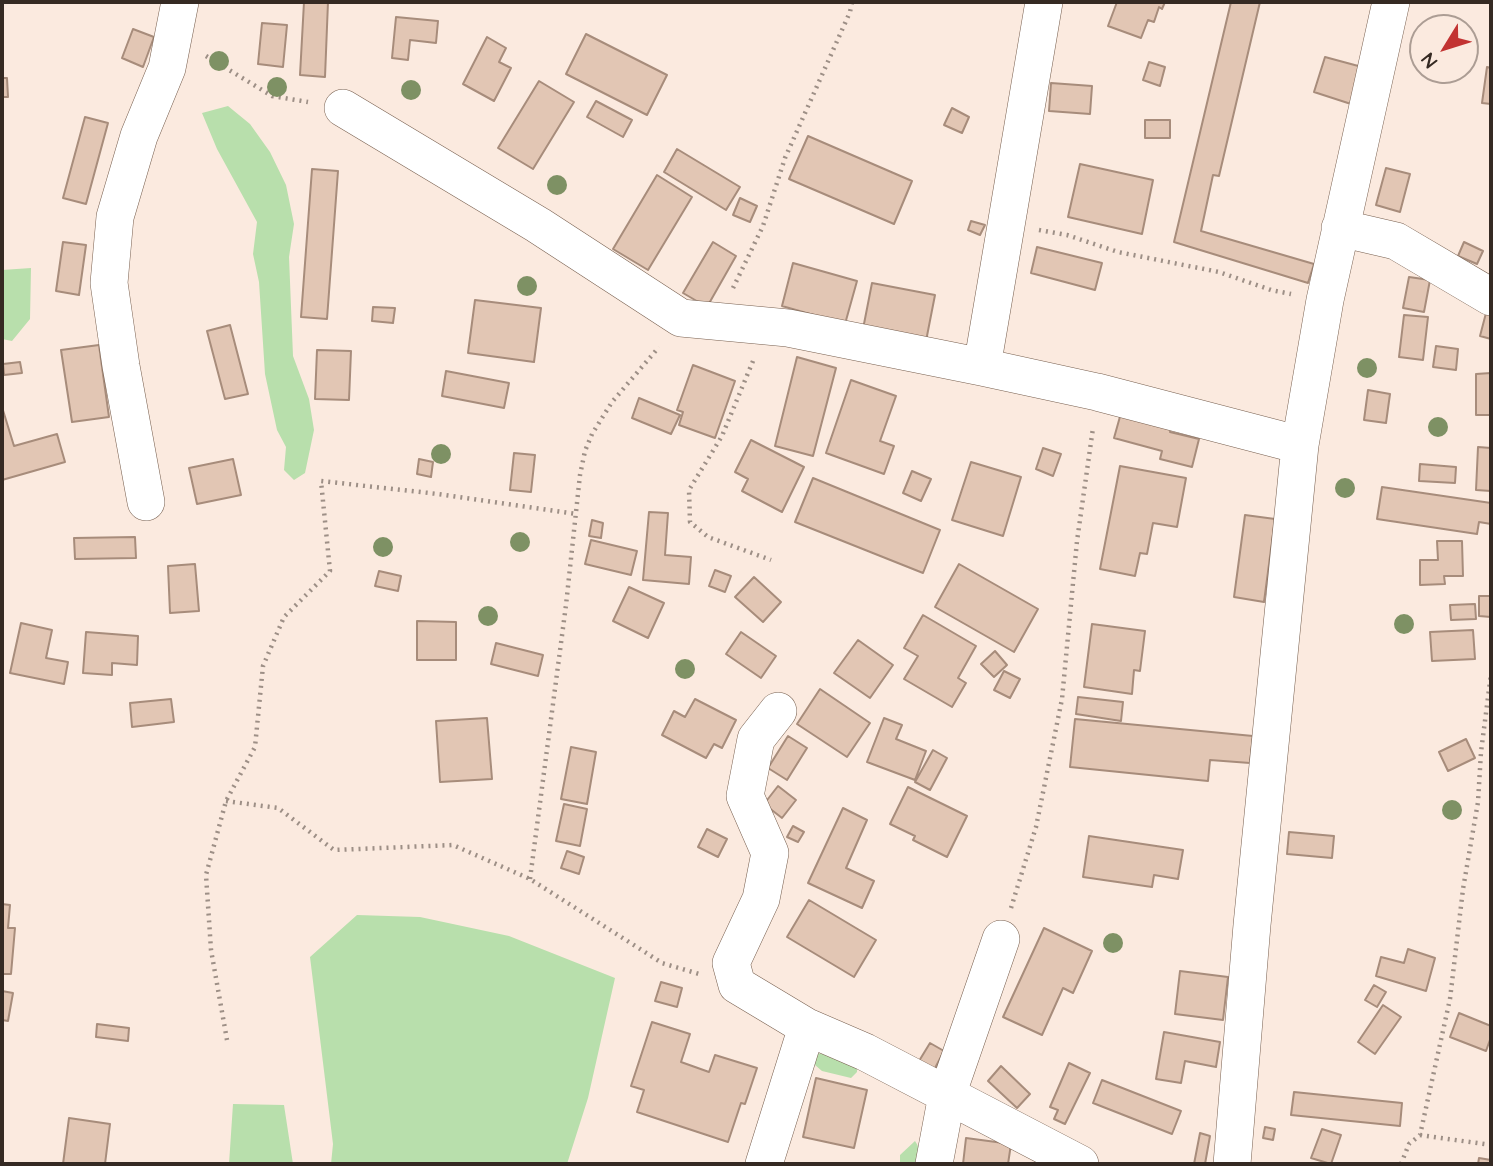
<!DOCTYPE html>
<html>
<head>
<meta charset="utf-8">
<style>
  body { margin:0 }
  #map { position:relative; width:1493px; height:1166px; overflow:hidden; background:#fbeadf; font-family:Quicksand,sans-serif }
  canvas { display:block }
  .frame { position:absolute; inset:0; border:4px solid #352a23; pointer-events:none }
  .north { position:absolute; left:1409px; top:14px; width:70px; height:70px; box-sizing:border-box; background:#fbeadf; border:2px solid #ac9d94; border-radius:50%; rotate:232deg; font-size:19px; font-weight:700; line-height:28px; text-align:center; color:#352a23 }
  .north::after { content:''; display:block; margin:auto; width:24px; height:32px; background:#c23332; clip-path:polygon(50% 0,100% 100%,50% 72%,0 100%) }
</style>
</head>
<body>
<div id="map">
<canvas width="1493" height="1166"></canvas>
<div class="frame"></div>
<div class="north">N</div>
</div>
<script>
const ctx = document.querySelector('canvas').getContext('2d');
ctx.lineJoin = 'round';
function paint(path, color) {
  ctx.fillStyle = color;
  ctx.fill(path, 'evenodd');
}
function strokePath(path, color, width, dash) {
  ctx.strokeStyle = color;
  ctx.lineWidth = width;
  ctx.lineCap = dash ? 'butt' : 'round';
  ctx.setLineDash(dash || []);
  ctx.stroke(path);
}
const green = new Path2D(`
  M228,106L250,124L270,152L286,185L294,224L289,257L293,356L309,399L314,430L305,473L294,480L284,470L286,447L277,430L265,374L259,282L253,254L257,222L217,149L202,113Z
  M31,268L30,319L12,341L2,339V270Z
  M357,915L420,917L509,936L615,978L588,1098L567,1164H331L333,1144L310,957Z
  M813,1053L826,1054L857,1067V1072L851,1078L822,1071L808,1059Z
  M233,1104L284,1105L293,1164H229Z
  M915,1141C920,1148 922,1156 919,1164H900V1155Z`);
const building = new Path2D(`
  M304,2H328L325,77L300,75Z
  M1117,2H1165L1162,9L1159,7L1154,22L1148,20L1141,38L1108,26Z
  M1231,2H1260L1219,176L1213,175L1201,231L1314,264L1308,283L1174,242Z
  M396,17L438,21L436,43L410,40L408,60L392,58Z
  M262,23L287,25L283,67L258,64Z
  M133,29L154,37L143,67L122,58Z
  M586,34L667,75L647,115L566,74Z
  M487,37L506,48L499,62L511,68L494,101L463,84Z
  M1325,57L1362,67L1351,104L1314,92Z
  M1149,62L1165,67L1160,86L1143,80Z
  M1487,67L1491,68V104L1482,103Z
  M2,78H7L8,97H2Z
  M539,81L574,102L533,169L498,148Z
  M1051,83L1092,86L1090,114L1049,111Z
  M596,101L632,120L623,137L587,117Z
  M952,108L969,117L962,133L944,125Z
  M85,117L108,123L86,204L63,198Z
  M1145,120H1170V138H1145Z
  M808,136L912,181L894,224L789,179Z
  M677,149L740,187L726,210L664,172Z
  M1080,164L1153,180L1142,234L1068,217Z
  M1386,168L1410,174L1400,212L1376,205Z
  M312,169L338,171L327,319L301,317Z
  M657,175L692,197L648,270L613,249Z
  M740,198L757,206L750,222L733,215Z
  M971,221L985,225L980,235L968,230Z
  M63,242L86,245L79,295L56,291Z
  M713,242L736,256L707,307L683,293Z
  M1464,242L1483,251L1477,264L1458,256Z
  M1037,247L1102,263L1095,290L1031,273Z
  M793,263L857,281L845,324L782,306Z
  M1409,277L1430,280L1424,312L1403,308Z
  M872,283L935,295L926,341L863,329Z
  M475,300L541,308L534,362L468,353Z
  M373,307L395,308L393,323L372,321Z
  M1486,313L1491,314V339L1480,336Z
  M1404,315L1428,317L1423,360L1399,357Z
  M230,325L248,394L225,399L207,331Z
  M99,345L109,417L72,422L61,350Z
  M1436,346L1458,349L1456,370L1433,367Z
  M317,350L351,351L349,400L315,399Z
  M797,357L836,368L813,456L775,446Z
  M20,362L22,373L4,375L3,364Z
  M693,365L735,381L715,438L679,425L683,412L677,410Z
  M446,371L509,383L504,408L442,396Z
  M1491,373V415H1476V374Z
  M851,380L896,396L880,441L894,446L884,474L826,453Z
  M1368,390L1390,394L1386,423L1364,420Z
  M639,398L680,415L671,434L632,418Z
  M2,407L14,446L57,434L65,462L2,480Z
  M1121,413L1172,425L1170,432L1199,439L1192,467L1160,459L1162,451L1114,438Z
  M751,440L804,467L782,512L742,491L748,479L735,472Z
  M1478,447L1491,448V491L1476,490Z
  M1043,448L1061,454L1053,476L1036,469Z
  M514,453L535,455L531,492L510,490Z
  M233,459L241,495L197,504L189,468Z
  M419,459L433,462L431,477L417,474Z
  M971,462L1021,477L1003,536L952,520Z
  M1420,464L1456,467L1455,483L1419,481Z
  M1120,466L1186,478L1177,527L1153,523L1147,554L1140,553L1135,576L1100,569Z
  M912,471L931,479L921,501L903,493Z
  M813,478L940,530L923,573L795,522Z
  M1382,487L1491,503V524L1479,522L1477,534L1377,519Z
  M649,512L668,513L665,555L691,557L689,584L643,580Z
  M1245,515L1275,519L1264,602L1234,597Z
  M592,520L603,523L601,538L589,536Z
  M135,537L136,558L75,559L74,538Z
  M591,540L637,551L631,575L585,564Z
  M1437,541H1462L1463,576H1444L1445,584L1420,585V560H1438Z
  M195,564L199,611L170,613L168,566Z
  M959,564L1038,609L1014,652L935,607Z
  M715,570L731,576L725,592L709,586Z
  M379,571L401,576L398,591L375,586Z
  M754,577L781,602L763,622L735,597Z
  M629,587L664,603L648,638L613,621Z
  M1479,596H1491V617L1479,616Z
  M1475,604L1476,619L1451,620L1450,605Z
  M923,615L976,646L958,678L966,683L952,707L904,679L918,656L904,648Z
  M417,621L456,622V660H417Z
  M21,623L52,630L46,658L68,662L64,684L10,673Z
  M1092,624L1145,631L1140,671L1134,670L1132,694L1084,687Z
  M1473,630L1475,659L1432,661L1430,632Z
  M86,632L138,636L137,665L112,663V675L83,673Z
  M741,632L776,656L761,678L726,654Z
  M858,640L893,665L870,698L834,673Z
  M496,643L543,655L538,676L491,664Z
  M995,651L1007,665L994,677L981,664Z
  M1004,671L1020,679L1010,698L994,690Z
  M820,689L870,723L847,757L797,724Z
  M1078,697L1123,702L1121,721L1076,714Z
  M171,699L174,722L132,727L130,703Z
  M695,699L736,720L722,748L714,744L706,758L662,735L674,711L685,717Z
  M487,718L492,779L440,782L436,721Z
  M884,718L902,725L896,739L926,751L915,780L867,762Z
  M1075,719L1253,736L1250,763L1210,760L1208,781L1070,767Z
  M788,736L807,748L787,780L768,768Z
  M1466,739L1475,758L1448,771L1439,752Z
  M571,747L596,752L587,804L561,799Z
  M933,750L947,758L930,790L915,782Z
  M778,786L796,800L782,818L764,804Z
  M908,787L967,816L947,857L913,840L915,836L890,824Z
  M564,804L587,809L580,846L556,841Z
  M843,808L867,820L846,868L874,881L862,908L808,883Z
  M793,826L804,832L798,842L787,837Z
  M707,829L727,839L718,857L698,847Z
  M1289,832L1334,836L1332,858L1287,854Z
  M1089,836L1183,850L1178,879L1154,875L1152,887L1083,877Z
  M567,851L584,857L579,874L561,868Z
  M809,900L876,940L854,977L787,937Z
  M2,904L10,905L8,928H15L11,974H2Z
  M1044,928L1092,951L1073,993L1063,988L1042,1035L1003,1017Z
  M1408,949L1435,958L1426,991L1376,976L1381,957L1404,963Z
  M1180,971L1228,977L1223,1020L1175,1014Z
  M661,982L682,988L677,1007L655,1001Z
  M1374,985L1386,992L1377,1007L1365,1000Z
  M2,991L13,993L8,1021L2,1020Z
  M1383,1005L1401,1017L1375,1054L1358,1042Z
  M1459,1013L1491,1026V1037L1486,1051L1450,1037Z
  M652,1022L690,1034L681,1062L709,1072L715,1055L757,1068L745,1104L741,1103L728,1142L637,1112L644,1090L631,1086Z
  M97,1024L129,1028L128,1041L96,1037Z
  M1164,1032L1220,1042L1216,1067L1185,1061L1181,1083L1156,1079Z
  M930,1043L944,1051L934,1070L919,1061Z
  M1069,1063L1090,1073L1065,1124L1054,1119L1058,1110L1050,1107Z
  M1001,1066L1030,1094L1017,1108L988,1081Z
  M816,1078L867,1090L854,1148L803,1137Z
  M1102,1080L1181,1111L1172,1134L1093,1103Z
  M1294,1092L1402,1103L1400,1126L1291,1115Z
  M69,1118L110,1124L105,1164H63Z
  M1265,1127L1275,1129L1273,1140L1263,1138Z
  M1322,1129L1341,1135L1331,1164L1311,1158Z
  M1200,1133L1210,1136L1205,1164H1194Z
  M966,1138L1011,1144L1008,1164H963Z
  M1479,1158L1491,1160V1164H1478Z`);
const path = new Path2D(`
  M206,56L272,96L308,102
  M1039,230L1067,235L1118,252L1219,272L1271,290L1291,294
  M733,288L763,226L785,158L850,12L852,2
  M753,361L722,436L689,490L690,522L708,537L771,560
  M226,801L278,808L334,850L453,845L530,879L662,963L699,974
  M530,879L566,605L580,475L585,451L592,434L612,402L659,347
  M1011,908L1036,827L1062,699L1077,541L1093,428
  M227,1040L211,950L206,875L226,801L255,747L263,666L284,617L330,571L321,481L438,494L577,514
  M1420,1135L1491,1145
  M1401,1164L1409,1144L1420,1135L1450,999L1463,889L1478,802L1481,752L1491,674`);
const minor = new Path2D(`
  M343,108L538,225L681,318L788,328L982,367L1097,392L1300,445
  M1340,228L1396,241L1491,297
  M982,367L1044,2
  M146,502L121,366L109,283L115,217L139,136L167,68L180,2
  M778,711L756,739L745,796L770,853L761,899L731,963L737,985L807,1027L865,1052L1080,1164
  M764,1164L807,1027
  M934,1164L947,1095L1001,939
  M1232,1164L1252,925L1300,445L1325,300L1391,2`);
const trees = [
  [219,61],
  [277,87],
  [411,90],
  [557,185],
  [527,286],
  [1367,368],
  [1438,427],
  [441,454],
  [1345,488],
  [520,542],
  [383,547],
  [488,616],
  [1404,624],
  [685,669],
  [1452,810],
  [1113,943]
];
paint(green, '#b8dfac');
paint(building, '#e2c6b4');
strokePath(building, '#a78c7b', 2);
strokePath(minor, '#786050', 38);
strokePath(path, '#9d8f86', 4.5, [2, 5]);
strokePath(minor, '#fff', 37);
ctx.fillStyle = '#7e9164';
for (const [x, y] of trees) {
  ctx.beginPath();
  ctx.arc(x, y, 10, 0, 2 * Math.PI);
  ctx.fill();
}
</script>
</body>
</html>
